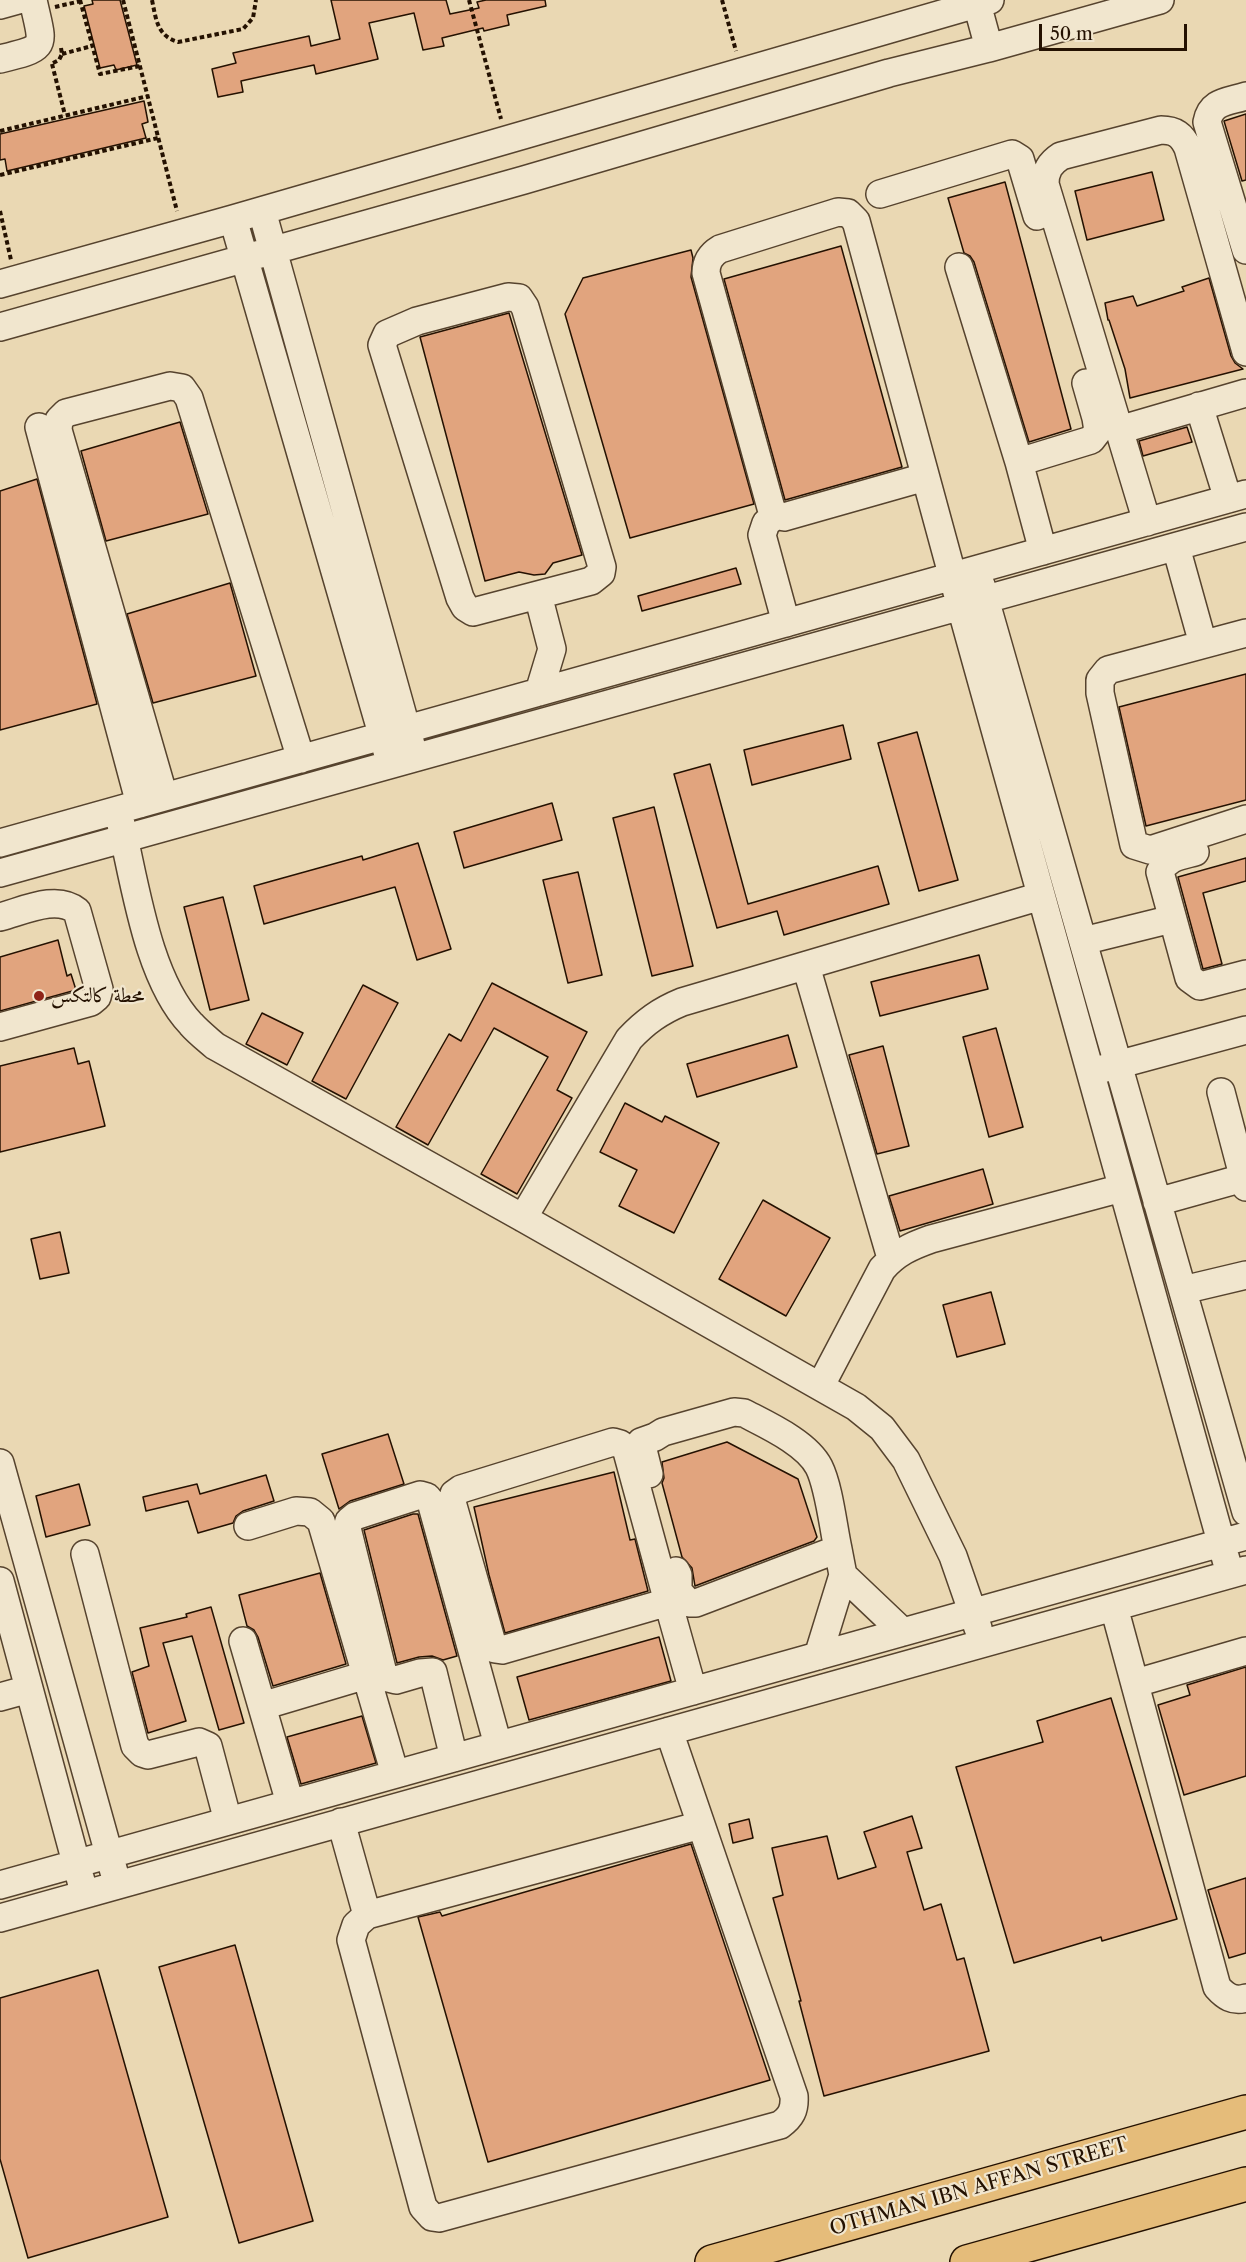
<!DOCTYPE html>
<html>
<head>
<meta charset="utf-8">
<style>
  body { margin:0 }
  #map { position:relative; width:1246px; height:2262px; overflow:hidden; background:#ead8b3; font-family:"Libre Caslon Text",serif }
  canvas { display:block }
  .scale { position:absolute; left:1039px; top:24px; width:148px; height:27px; box-sizing:border-box; border:3px solid #241101; border-top:0; padding-left:8px; font-size:18px; line-height:21px; white-space:nowrap; color:#241101; -webkit-text-stroke:4px #f1e6ce; paint-order:stroke }
</style>
</head>
<body>
<div id="map">
<canvas width="1246" height="2262"></canvas>
<div class="scale">50 m</div>
</div>
<script>
const ctx = document.querySelector('canvas').getContext('2d');
ctx.lineJoin = 'round';
function paint(path, color) {
  ctx.fillStyle = color;
  ctx.fill(path, 'evenodd');
}
function strokePath(path, color, width, dash) {
  ctx.strokeStyle = color;
  ctx.lineWidth = width;
  ctx.lineCap = dash ? 'butt' : 'round';
  ctx.setLineDash(dash || []);
  ctx.stroke(path);
}
function drawText(font, color, halo, rows, align = 'center') {
  ctx.font = font + ' "Libre Caslon Text",Amiri,serif';
  ctx.lineWidth = 4.5;
  ctx.setLineDash([]);
  ctx.textBaseline = 'middle';
  ctx.strokeStyle = halo;
  ctx.fillStyle = color;
  for (const [text, x, y, turn = 0] of rows) {
    ctx.save();
    ctx.translate(x, y);
    ctx.rotate((+turn || 0) * Math.PI / 180);
    ctx.textAlign = isNaN(turn) ? turn : align;
    if (halo) ctx.strokeText(text, 0, 0);
    ctx.fillText(text, 0, 0);
    ctx.restore();
  }
}
const building = new Path2D(`
  M92,0H120L137,65L116,70L114,65L100,68L84,6L93,4Z
  M331,0H446L450,14L479,8L477,2L486,0H545L546,6L507,15L509,25L484,31L483,28L442,38L444,46L423,50L414,13L369,23L378,59L316,74L314,65L241,81L243,92L218,97L212,69L236,63L233,53L309,36L311,46L340,39Z
  M144,101L148,122L142,124L146,138L7,171L5,159L0,160V134Z
  M1246,114V180L1242,181L1224,121Z
  M1152,172L1164,220L1087,240L1075,191Z
  M1005,182L1071,429L1029,442L974,262L970,256L964,253L948,198Z
  M841,246L902,467L785,500L724,279Z
  M691,250L693,258L691,277L754,504L630,538L565,314L583,278Z
  M1209,278L1231,356L1235,363L1243,369L1130,398L1125,369L1109,320H1108L1105,303L1133,296L1137,306L1184,291L1182,287Z
  M509,313L582,555L553,563L545,574L534,575L519,572L485,581L420,337Z
  M180,422L208,514L106,541L81,451Z
  M1187,427L1192,442L1143,456L1139,441Z
  M37,479L97,704L0,730V491Z
  M736,568L741,584L642,611L638,596Z
  M230,583L256,676L153,703L127,614Z
  M1246,674V800L1146,826L1119,707Z
  M843,725L851,759L752,785L744,750Z
  M917,732L958,880L919,891L878,743Z
  M710,764L748,904L878,866L889,904L784,935L777,911L717,928L674,774Z
  M552,803L562,840L464,868L454,832Z
  M654,807L693,966L652,976L613,818Z
  M418,843L451,949L417,960L395,887L264,924L254,886L362,856L363,860Z
  M1246,858V881L1203,893L1222,964L1203,969L1178,877Z
  M578,872L602,975L568,983L543,880Z
  M223,897L249,1000L210,1010L184,907Z
  M58,940L67,976L71,974L76,990L0,1011V957Z
  M979,955L988,989L880,1016L871,982Z
  M492,983L587,1032L557,1090L572,1098L517,1194L481,1174L548,1057L494,1028L428,1145L396,1127L449,1034L461,1041Z
  M363,985L398,1003L346,1099L312,1081Z
  M262,1013L303,1033L287,1065L246,1044Z
  M996,1028L1023,1127L989,1137L963,1037Z
  M788,1035L797,1067L697,1097L687,1064Z
  M883,1046L909,1146L877,1154L849,1055Z
  M74,1048L78,1064L89,1061L105,1126L0,1152V1066Z
  M625,1103L662,1122L665,1116L719,1143L674,1233L619,1206L637,1170L600,1152Z
  M983,1169L993,1204L900,1231L889,1196Z
  M763,1200L830,1238L786,1316L719,1279Z
  M60,1232L69,1273L40,1279L31,1239Z
  M991,1292L1005,1344L957,1357L943,1305Z
  M388,1434L404,1484L350,1501L339,1509L322,1454Z
  M727,1442L798,1479L817,1537L814,1541L695,1586L692,1568L682,1557L662,1483L664,1478L662,1462Z
  M614,1472L630,1540L635,1539L648,1591L505,1633L489,1575L474,1507Z
  M266,1475L274,1501L243,1511L236,1516L233,1523L198,1533L188,1501L146,1511L143,1497L197,1484L200,1494Z
  M79,1484L90,1525L46,1537L36,1496Z
  M413,1514H418L457,1656L443,1660L432,1656L419,1657L397,1663L364,1530Z
  M320,1573L346,1664L273,1686L258,1637L254,1630L247,1626L239,1595Z
  M211,1607L244,1723L219,1730L192,1636L163,1643L186,1721L148,1733L132,1672L149,1666L140,1628L187,1617L186,1614Z
  M659,1637L671,1681L529,1720L517,1677Z
  M1246,1667V1776L1184,1795L1158,1705L1190,1695L1187,1685Z
  M1111,1698L1177,1919L1102,1941L1101,1937L1014,1963L956,1767L1043,1742L1037,1721Z
  M362,1716L376,1763L301,1784L287,1737Z
  M912,1816L922,1848L907,1852L924,1910L941,1904L957,1960L964,1958L989,2051L824,2096L799,2001H801L773,1898L783,1895L772,1848L827,1836L838,1879L876,1867L864,1832Z
  M749,1819L753,1838L733,1843L729,1824Z
  M691,1844L770,2080L488,2162L418,1917L440,1912L442,1916Z
  M1246,1878V1953L1229,1958L1208,1890Z
  M235,1945L313,2221L239,2243L159,1967Z
  M98,1970L168,2217L28,2258L0,2159V1998Z`);
const path = new Path2D(`
  M80,0L100,74L140,66
  M123,0L177,211
  M152,0C156,19 157,36 178,42L243,29L253,18L256,0
  M469,0L501,119
  M722,0L736,51
  M55,7L81,1
  M62,54L92,46
  M53,63L59,60L62,54L61,48
  M52,64L65,115
  M0,131L148,96
  M0,175L158,138
  M0,211L11,260`);
const minor = new Path2D(`
  M976,0L989,48
  M0,5L18,0
  M0,59C50,47 43,47 33,0
  M1246,96C1227,102 1211,101 1207,122L1246,250
  M880,194L1012,154L1020,159L1037,216
  M262,211L411,745
  M233,219L387,751
  M959,267L1019,462L1043,551
  M0,284L233,219L990,0
  M508,297L519,298L525,307L602,567L601,573L591,581L473,612L465,607L460,598L382,345L387,334L417,321Z
  M0,327L524,180L889,73L989,48L1160,0
  M1199,406L1228,499
  M39,427L140,804
  M1119,430L1246,393
  M1019,462L1091,440L1098,431L1096,418L1086,383
  M925,477L784,517L776,515L771,508L706,273C706,262 710,255 720,249L838,212L848,213L856,221L961,607L1230,1574
  M776,515L766,523L762,535L786,623
  M1147,522L1045,184C1045,171 1050,163 1061,156L1161,130C1175,130 1182,135 1188,148L1246,352
  M1176,547L1203,644
  M981,585L1246,1512
  M538,595L552,649L539,692
  M1246,633L1108,670L1100,680V693L1134,845L1150,850L1246,819
  M164,797L58,430L59,420L66,413L170,386L182,388L189,398L301,759
  M120,820C135,882 147,978 191,1024C198,1032 207,1039 215,1046L523,1218L856,1407L882,1428L906,1460L953,1556L978,1628
  M0,843L1246,494
  M1195,852C1180,856 1167,857 1160,872L1189,978L1200,986L1246,974
  M0,873L1246,527
  M0,917C23,911 57,894 77,911L99,989L97,997L91,1002L0,1027
  M1083,941L1172,919
  M806,966L891,1258
  M1102,1069L1246,1030
  M1221,1092L1246,1187
  M1157,1202L1243,1178
  M523,1218L629,1039C645,1022 660,1011 682,1002L1041,896
  M1183,1290L1246,1275
  M821,1385L882,1269C896,1253 911,1246 931,1239L1122,1188
  M0,1463L114,1872
  M649,1474L641,1442L655,1437L663,1432L734,1412L744,1413C767,1425 807,1443 819,1467C829,1487 833,1526 838,1549
  M248,1526L296,1511L310,1512L321,1521L395,1774
  M85,1554L135,1746L142,1753L148,1755L199,1742L208,1746L228,1821
  M676,1571L678,1575V1591L689,1603H696L838,1549L843,1575L818,1656
  M843,1575L903,1632
  M0,1581L81,1881
  M668,1602L626,1448L620,1444L613,1442L461,1489L454,1494L452,1502L492,1643L495,1649L502,1650L668,1602L693,1691
  M1114,1607L1217,1987C1225,1996 1233,2002 1246,1998
  M243,1641L290,1803
  M1136,1683L1246,1651
  M0,1697L29,1689
  M262,1706L366,1675
  M454,1758L433,1672L420,1673L396,1680L384,1677L347,1528L349,1521L355,1516L420,1495L427,1497L431,1502L498,1745
  M341,1822L367,1915L356,1925L351,1940L423,2207L432,2217L439,2218L780,2125C791,2117 795,2110 794,2096L669,1731
  M0,1885L1246,1536
  M367,1915L701,1825
  M0,1918L1246,1570`);
const major = new Path2D(`
  M712,2262L1246,2112
  M967,2262L1246,2184`);
const markers = [
  [39,996,6,"#8f2418"]
];
const poiNames = [
  ["محطة كالتكس",51,996]
];
const streetNames = [
  ["OTHMAN IBN AFFAN STREET",979,2187,-16]
];
paint(building, '#e1a47e');
strokePath(building, '#241101', 1.5);
strokePath(minor, '#56432e', 30);
strokePath(major, '#241101', 36);
strokePath(path, '#241101', 4, [4.5, 3]);
strokePath(minor, '#f1e6ce', 27);
strokePath(major, '#e5bc7a', 33);
for (const [x, y, r, color] of markers) {
  const dot = new Path2D();
  dot.arc(x, y, r, 0, 2 * Math.PI);
  ctx.fillStyle = color;
  ctx.fill(dot);
  strokePath(dot, '#f1e6ce', 2);
}
drawText('20px', '#241101', '#f1e6ce', poiNames, 'left');
drawText('20px', '#241101', '#f1e6ce', streetNames);
</script>
</body>
</html>
